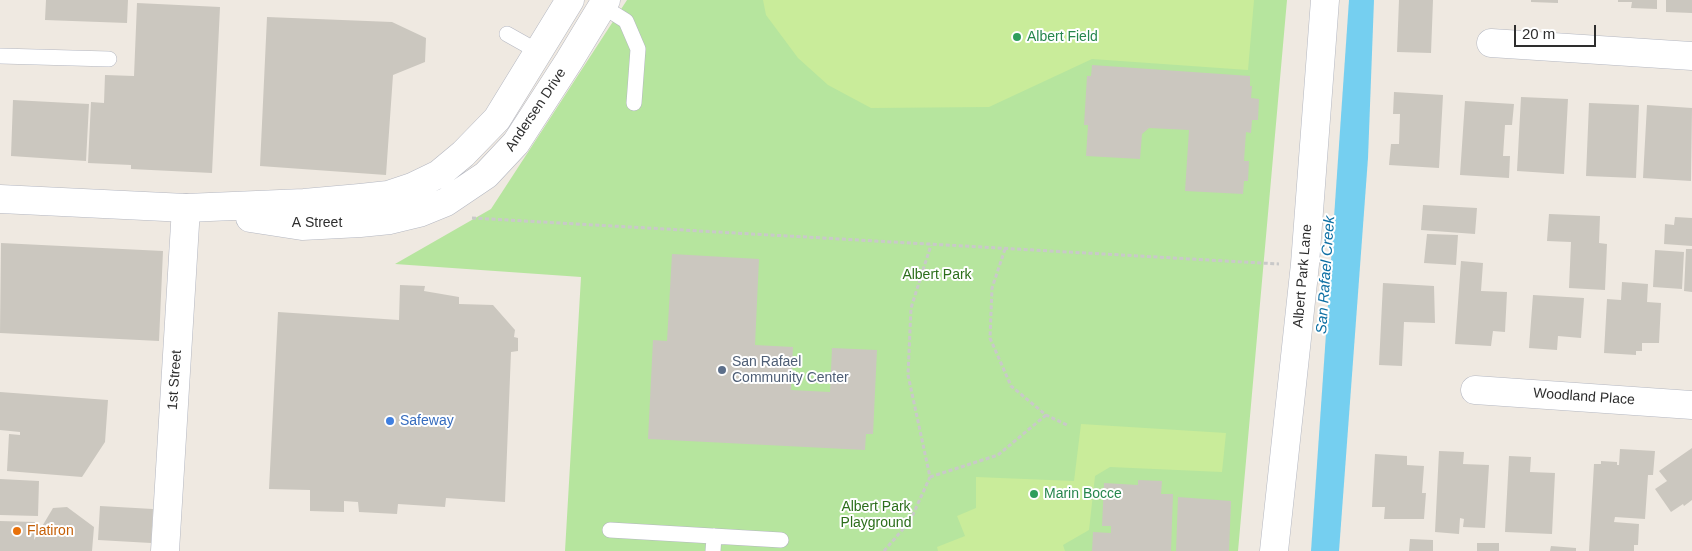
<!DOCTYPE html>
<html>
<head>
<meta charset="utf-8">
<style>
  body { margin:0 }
  #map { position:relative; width:1692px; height:551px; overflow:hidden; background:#efe9e1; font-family:Helvetica,sans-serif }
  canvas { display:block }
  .scale { position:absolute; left:1514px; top:25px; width:82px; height:22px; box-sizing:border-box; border:2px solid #2e2e2e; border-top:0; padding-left:6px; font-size:15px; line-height:18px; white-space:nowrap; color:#2e2e2e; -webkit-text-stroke:4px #fff; paint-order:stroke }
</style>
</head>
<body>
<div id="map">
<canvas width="1692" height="551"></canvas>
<div class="scale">20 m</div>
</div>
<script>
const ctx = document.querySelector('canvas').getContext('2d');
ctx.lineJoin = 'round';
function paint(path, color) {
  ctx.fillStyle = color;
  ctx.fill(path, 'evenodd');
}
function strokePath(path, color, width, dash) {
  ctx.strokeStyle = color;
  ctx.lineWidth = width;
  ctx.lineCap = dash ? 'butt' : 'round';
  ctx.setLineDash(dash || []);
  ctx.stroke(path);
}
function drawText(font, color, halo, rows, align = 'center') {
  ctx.font = font + ' Helvetica,sans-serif';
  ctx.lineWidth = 4;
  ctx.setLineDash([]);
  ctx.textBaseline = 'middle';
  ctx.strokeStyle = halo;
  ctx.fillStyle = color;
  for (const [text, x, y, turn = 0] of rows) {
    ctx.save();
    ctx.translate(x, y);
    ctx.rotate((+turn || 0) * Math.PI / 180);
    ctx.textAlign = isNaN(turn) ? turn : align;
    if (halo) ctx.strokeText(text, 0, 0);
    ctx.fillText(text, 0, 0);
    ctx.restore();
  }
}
const green = new Path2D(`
  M627,0H1287L1238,551H565L581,277L395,264L491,209Z`);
const pitch = new Path2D(`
  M763,0H1254L1248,70L1092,59L989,107L871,108L828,85L798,58L766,15Z
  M1081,424L1226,433L1222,472L1110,467L1095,476L1089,530L1063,545L1065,551H938L937,547L965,536L957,516L976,508V477L1074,481Z`);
const water = new Path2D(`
  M1349,0H1374L1368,158L1339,551H1311Z`);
const building = new Path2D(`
  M46,0H128L127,23L45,20Z
  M1399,0H1433L1431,53L1397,52Z
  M1531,0H1558V3L1531,2Z
  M1618,0H1657V9L1631,8L1632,2H1618Z
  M1666,0H1692V13L1666,12Z
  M137,3L220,7L212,173L131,169V165L88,163L91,102L104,103L105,75L134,76Z
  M267,17L392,22L426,38L425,62L393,75L386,175L260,166Z
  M1092,65L1250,76V86H1252L1251,98L1259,99L1258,120H1252L1251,133L1246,132L1244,161H1249L1248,181H1244L1243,194L1185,191L1189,130L1149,128L1142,134L1140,159L1086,156L1088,125H1084L1087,76H1091Z
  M1394,92L1443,95L1439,168L1389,165L1391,144H1399L1400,114H1393Z
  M1521,97L1568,99L1564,174L1517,171Z
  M13,100L89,104L86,161L11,156Z
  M1465,101L1514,104L1512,125H1505L1503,156H1510L1509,178L1460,175Z
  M1589,103L1639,105L1636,178L1586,176Z
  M1647,105L1692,108L1691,181L1643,178Z
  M1423,205L1477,208L1475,234L1421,230Z
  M1549,214L1600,216L1599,243L1607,244L1605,290L1569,288L1571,242L1547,241Z
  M1675,217L1692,218V246L1664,244L1665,224L1674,225Z
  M1427,234L1458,235L1456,265L1424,263Z
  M1,243L163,251L159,341L0,333Z
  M1686,249H1692V292L1684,291Z
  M1655,250L1684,252L1682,289L1653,287Z
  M672,254L759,259L755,345L793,347L791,390L830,392L832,348L877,350L873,434H866L865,450L648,439L653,340L667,341Z
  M1461,261L1483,263L1481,291L1507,292L1505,332L1493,331L1491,346L1455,344Z
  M1622,282L1648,284L1647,302L1661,303L1659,343H1642V351H1636V355L1604,353L1607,299L1621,300Z
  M1383,283L1434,286L1435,323L1404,322L1402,366L1379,365Z
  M400,285L425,286L424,291L459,297V304L493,305L515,330L514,337L518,338V351L511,352L505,502L446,498L445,507L398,504L397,514L359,512L358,502L344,501V512L310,511V490L269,489L278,312L399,320Z
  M1533,295L1584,298L1581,338L1558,336L1557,350L1529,348Z
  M0,392L108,400L105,442L82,477L7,471L9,434L20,435V432L0,430Z
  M1692,448V500L1684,506L1683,504L1671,512L1655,489L1667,481L1659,471Z
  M1620,449L1655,451L1653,475H1648L1645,519L1615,517L1614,522L1639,524L1638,545H1634V551H1589L1594,464H1601V461L1617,462V465H1619Z
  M1439,451L1464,452L1463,464L1489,465L1485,528L1463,527L1464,519L1460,518L1459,534L1435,532Z
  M1375,454L1407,456V465L1424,466L1422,493H1426L1424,519H1384L1385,507H1372Z
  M1509,456L1531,457L1530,472L1555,473L1552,534L1505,532Z
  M0,479L39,481L38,516L0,515Z
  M1138,480L1162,481L1161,494H1173L1171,551H1092L1093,532L1111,533V526H1102L1104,483L1138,485Z
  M1178,497L1231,501L1229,551H1176Z
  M100,506L153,509L151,543L98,540Z
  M67,507L94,527L92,551H0V521L35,522L34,540L53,508Z
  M1410,539L1433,540V551H1409Z
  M1477,543H1499V551H1477Z
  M1551,546L1576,548V551H1550Z`);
const path = new Path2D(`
  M472,218L1279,264
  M1005,249L992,288L990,338L1011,386L1046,415L1069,426
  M930,477L998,455L1046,415
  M884,551L910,521L930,477L908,375L911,308L931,245`);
const lane = new Path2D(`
  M602,6L626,21L638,49L634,103
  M507,34L539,52
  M0,56L109,59
  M610,530L781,540
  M713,551L714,536`);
const street = new Path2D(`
  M1491,43L1692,56
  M1475,390L1692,405
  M165,551L186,208
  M1274,551L1305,264L1325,0`);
const secondary = new Path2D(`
  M0,199L186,208L304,203L360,198L388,195L412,187L439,174L463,154L497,119L570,0
  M250,218L302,226L360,223L390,220L419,213L446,202L486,175L516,143L569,61L606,0`);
const markers = [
  [1017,37,5,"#2e9e5b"],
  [722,370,5,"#5c6f8a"],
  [390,421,5,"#3f7fe0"],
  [1034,494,5,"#2e9e5b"],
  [17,531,5,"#e8710a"]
];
const leisureNames = [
  ["Albert Field",1027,37],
  ["Marin Bocce",1044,494]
];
const streetNames = [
  ["Andersen Drive",536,110,-56],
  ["A Street",317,223],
  ["Albert Park Lane",1303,276,-85],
  ["1st Street",175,380,-86],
  ["Woodland Place",1584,397,4]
];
const parkNames = [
  ["Albert Park",937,275],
  ["Albert Park",876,507],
  ["Playground",876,523]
];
const serviceNames = [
  ["San Rafael",732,362],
  ["Community Center",732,378]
];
const shopNames = [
  ["Safeway",400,421]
];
const foodNames = [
  ["Flatiron",27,531]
];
const waterNames = [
  ["San Rafael Creek",1326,275,-86]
];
paint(green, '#b6e59e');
paint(pitch, '#c9ec9a');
paint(water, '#75cff0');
paint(building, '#cbc7bf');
strokePath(lane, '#b4b7c1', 16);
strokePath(street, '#b4b7c1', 29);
strokePath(secondary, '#b4b7c1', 29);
strokePath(path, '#c9c9c9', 3, [4, 2.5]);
strokePath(lane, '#fff', 15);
strokePath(street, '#fff', 28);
strokePath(secondary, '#fff', 28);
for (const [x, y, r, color] of markers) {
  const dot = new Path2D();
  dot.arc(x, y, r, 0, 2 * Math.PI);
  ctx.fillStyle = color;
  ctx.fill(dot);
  strokePath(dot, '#fff', 2);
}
drawText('14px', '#27864d', '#fff', leisureNames, 'left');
drawText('14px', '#2e2e2e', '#fff', streetNames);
drawText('14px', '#2c6e1b', '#fff', parkNames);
drawText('14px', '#4e5e75', '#fff', serviceNames, 'left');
drawText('14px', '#366cbe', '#fff', shopNames, 'left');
drawText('14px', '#c56008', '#fff', foodNames, 'left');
drawText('italic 15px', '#0d6fa3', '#fff', waterNames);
</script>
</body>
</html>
